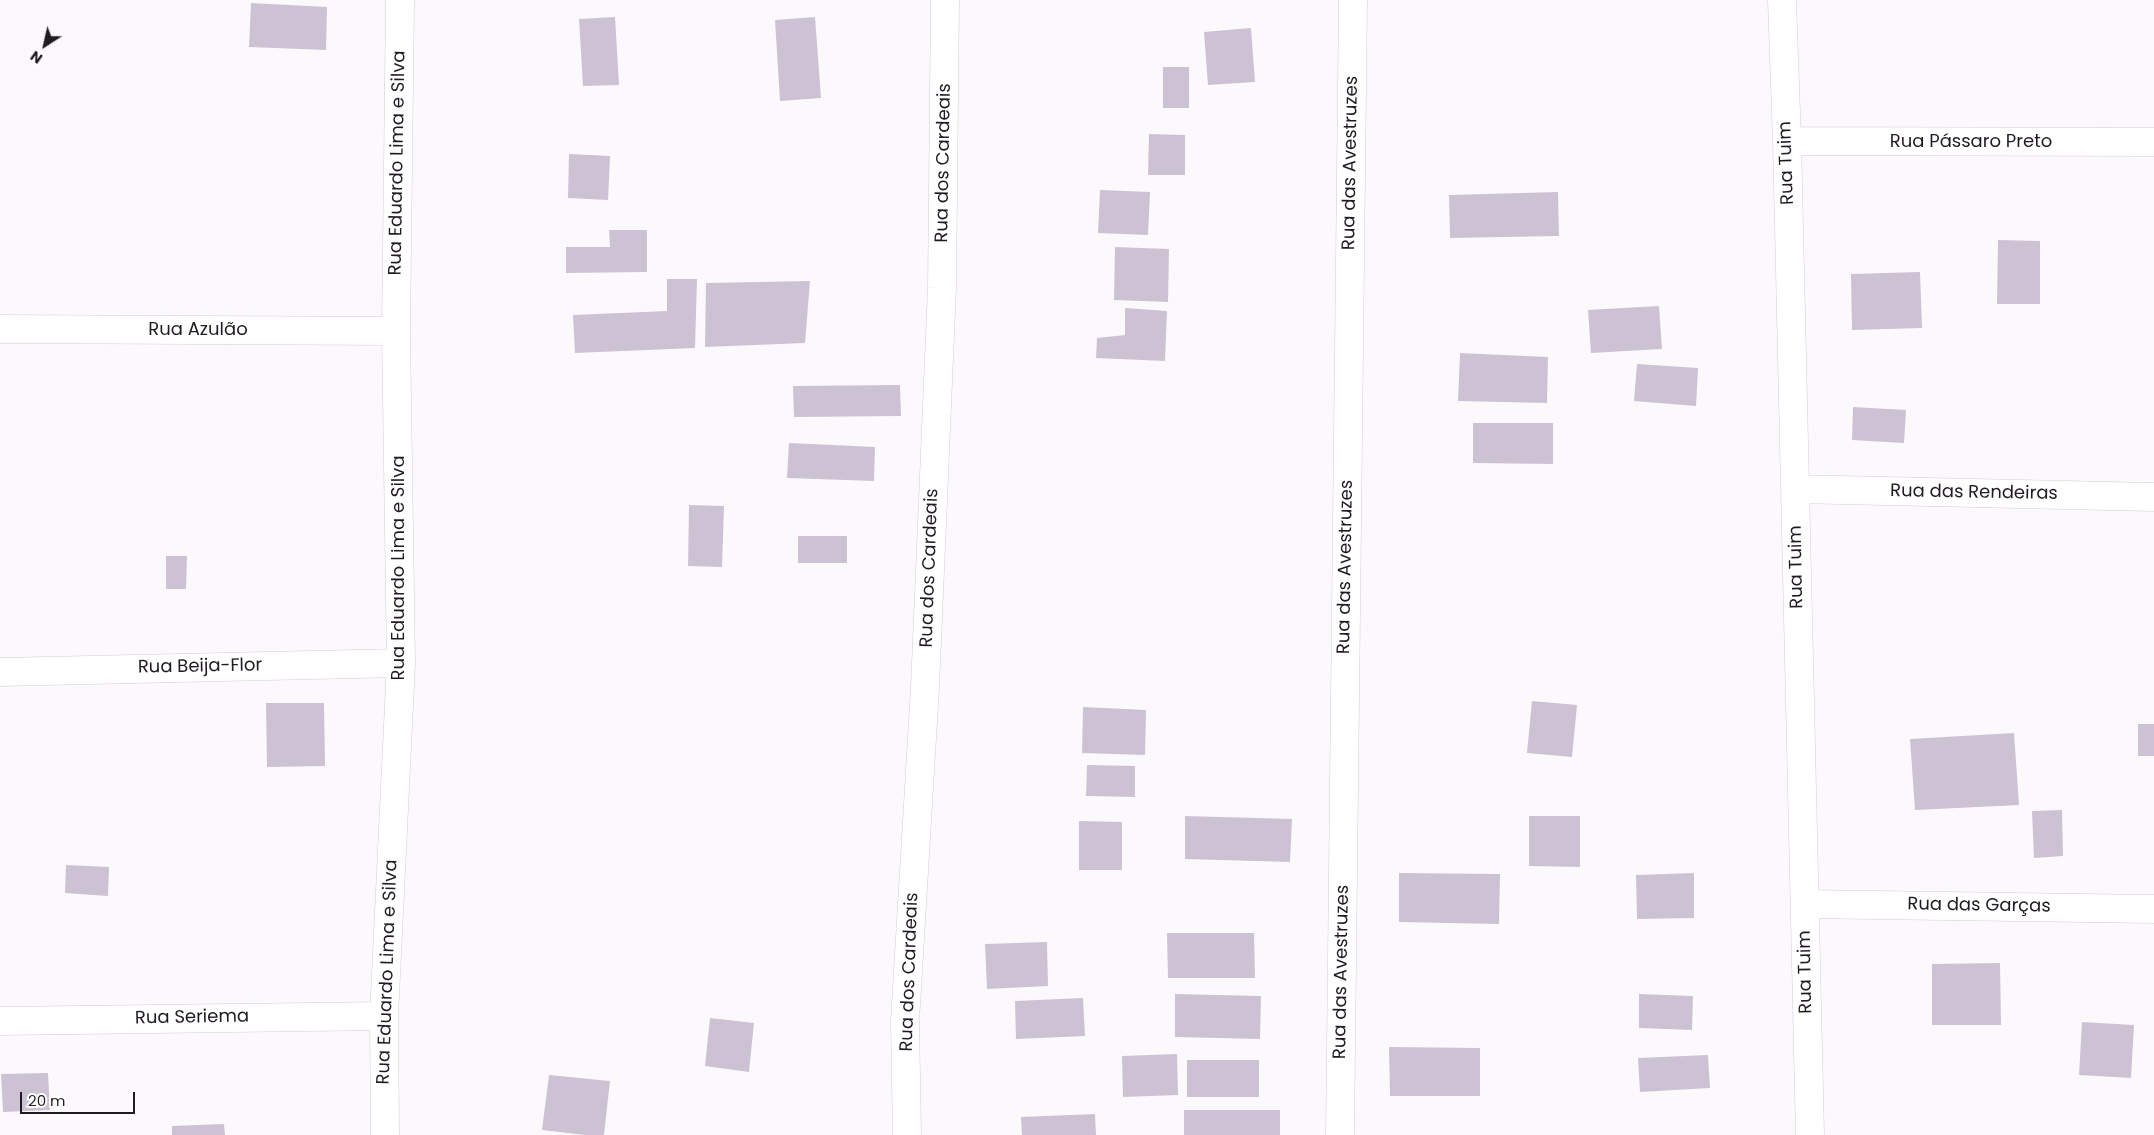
<!DOCTYPE html>
<html>
<head>
<meta charset="utf-8">
<style>
  body { margin:0 }
  #map { position:relative; width:2154px; height:1135px; overflow:hidden; background:#fcf9fd; font-family:Poppins,sans-serif }
  canvas { display:block }
  .north { position:absolute; left:20px; top:20px; width:50px; height:50px; -webkit-text-stroke:4px #fff; paint-order:stroke; rotate:215deg; font-size:14px; font-weight:700; line-height:20px; text-align:center; color:#201b22 }
  .north::after { content:''; display:block; margin:auto; width:18px; height:22px; background:#201b22; clip-path:polygon(50% 0,100% 100%,50% 72%,0 100%) }
  .scale { position:absolute; left:20px; top:1092px; width:115px; height:22px; box-sizing:border-box; border:2px solid #201b22; border-top:0; padding-left:6px; font-size:15px; line-height:18px; white-space:nowrap; color:#201b22; -webkit-text-stroke:4px #fff; paint-order:stroke }
</style>
</head>
<body>
<div id="map">
<canvas width="2154" height="1135"></canvas>
<div class="north">N</div>
<div class="scale">20 m</div>
</div>
<script>
const ctx = document.querySelector('canvas').getContext('2d');
ctx.lineJoin = 'round';
function paint(path, color) {
  ctx.fillStyle = color;
  ctx.fill(path, 'evenodd');
}
function strokePath(path, color, width, dash) {
  ctx.strokeStyle = color;
  ctx.lineWidth = width;
  ctx.lineCap = dash ? 'butt' : 'round';
  ctx.setLineDash(dash || []);
  ctx.stroke(path);
}
function drawText(font, color, halo, rows, align = 'center') {
  ctx.font = font + ' Poppins,sans-serif';
  ctx.lineWidth = 5;
  ctx.setLineDash([]);
  ctx.textBaseline = 'middle';
  ctx.strokeStyle = halo;
  ctx.fillStyle = color;
  for (const [text, x, y, turn = 0] of rows) {
    ctx.save();
    ctx.translate(x, y);
    ctx.rotate((+turn || 0) * Math.PI / 180);
    ctx.textAlign = isNaN(turn) ? turn : align;
    if (halo) ctx.strokeText(text, 0, 0);
    ctx.fillText(text, 0, 0);
    ctx.restore();
  }
}
const building = new Path2D(`
  M251,3L327,7L326,50L249,47Z
  M615,17L619,85L583,86L579,19Z
  M815,17L821,98L780,101L775,20Z
  M1251,28L1255,82L1208,85L1204,32Z
  M1163,67H1189V108H1163Z
  M1149,134L1185,135V175H1148Z
  M569,154L610,156L608,200L568,198Z
  M1100,190L1150,192L1148,235L1098,233Z
  M1558,192L1559,236L1450,238L1449,195Z
  M609,230H647V272L566,273V247H610Z
  M1998,240L2040,241V304H1997Z
  M1115,247L1169,249L1168,302L1114,300Z
  M1920,272L1922,328L1852,330L1851,274Z
  M667,279H697L695,348L575,353L573,315L667,311Z
  M810,281L805,343L705,347L706,283Z
  M1659,306L1662,349L1591,353L1588,310Z
  M1125,308L1167,311L1165,361L1096,358L1097,338L1125,335Z
  M1460,353L1548,357L1547,403L1458,401Z
  M1637,364L1698,368L1696,406L1634,401Z
  M900,385L901,416L794,417L793,386Z
  M1853,407L1906,410L1904,443L1852,440Z
  M1473,423H1553V464L1473,463Z
  M789,443L875,447L874,481L787,478Z
  M689,505L724,506L722,567L688,566Z
  M798,536H847V563H798Z
  M166,556H187L186,589H166Z
  M1532,701L1577,705L1572,757L1527,753Z
  M266,703H324L325,766L267,767Z
  M1083,707L1146,710L1145,755L1082,753Z
  M2138,724H2154V756H2138Z
  M2014,733L2019,805L1915,810L1910,739Z
  M1087,765L1135,766V797L1086,796Z
  M2062,810L2063,856L2034,858L2032,811Z
  M1185,816L1292,819L1290,862L1185,859Z
  M1529,816H1580V867L1529,866Z
  M1079,821L1122,822V870H1079Z
  M66,865L109,867L108,896L65,893Z
  M1399,873L1500,874L1499,924L1399,922Z
  M1694,873V918L1637,919L1636,875Z
  M1167,933H1254L1255,978H1168Z
  M1047,942L1048,986L987,989L985,944Z
  M2000,963L2001,1025H1932V964Z
  M1175,994L1261,996L1260,1039L1175,1037Z
  M1639,994L1693,996L1692,1030L1639,1028Z
  M1083,998L1085,1036L1016,1039L1015,1001Z
  M710,1018L754,1023L749,1072L705,1066Z
  M2082,1022L2134,1025L2131,1078L2079,1075Z
  M1389,1047L1480,1048V1096H1390Z
  M1177,1054L1178,1095L1123,1097L1122,1056Z
  M1708,1055L1710,1088L1640,1092L1638,1058Z
  M1187,1060H1259V1097H1187Z
  M48,1073L50,1110L3,1112L1,1074Z
  M549,1075L610,1081L604,1135H585L542,1130Z
  M1184,1110H1280V1135H1184Z
  M1095,1114L1096,1135H1022L1021,1117Z
  M224,1124L225,1135H172V1126Z`);
const minor = new Path2D(`
  M1782,0L1787,141L1810,1135
  M1787,141L2154,142
  M0,329L396,331
  M1795,489L2154,497
  M0,672L401,663
  M1805,904L2154,909
  M0,1021L384,1016
  M385,1135L384,1016L401,663L396,331L400,0
  M907,1135L905,1021L925,688L942,288L945,0
  M1340,1135L1353,0`);
const streetNames = [
  ["Rua Pássaro Preto",1971,142],
  ["Rua Eduardo Lima e Silva",398,163,-89],
  ["Rua dos Cardeais",944,163,-89],
  ["Rua das Avestruzes",1351,163,-89],
  ["Rua Tuim",1787,163,-92],
  ["Rua Azulão",198,330],
  ["Rua das Rendeiras",1974,493,1],
  ["Rua das Avestruzes",1346,567,-89],
  ["Rua Tuim",1797,567,-91],
  ["Rua Eduardo Lima e Silva",399,568,-90],
  ["Rua dos Cardeais",930,568,-88],
  ["Rua Beija-Flor",200,667,-1],
  ["Rua das Garças",1979,906,1],
  ["Rua Eduardo Lima e Silva",388,972,-88],
  ["Rua dos Cardeais",910,972,-88],
  ["Rua das Avestruzes",1342,972,-89],
  ["Rua Tuim",1806,972,-91],
  ["Rua Seriema",192,1018,-1]
];
paint(building, '#cdc2d4');
strokePath(minor, '#d4c9db', 29);
strokePath(minor, '#fff', 28);
drawText('18px', '#201b22', '#fff', streetNames);
</script>
</body>
</html>
